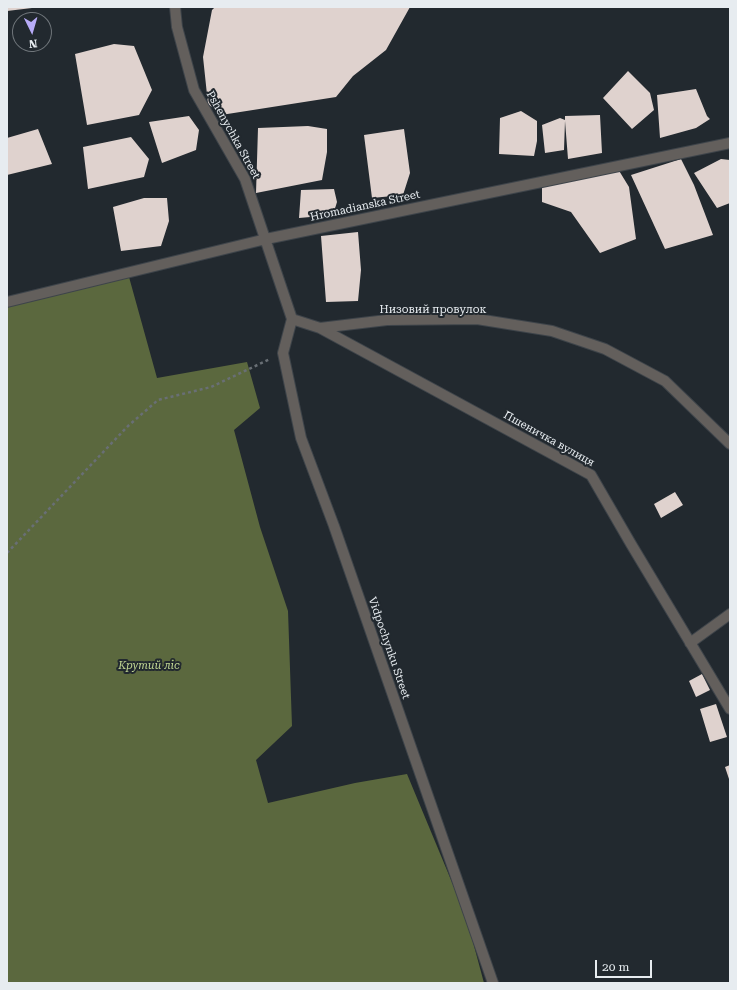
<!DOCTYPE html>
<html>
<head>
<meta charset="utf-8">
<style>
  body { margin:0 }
  #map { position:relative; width:737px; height:990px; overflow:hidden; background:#22292f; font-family:"Roboto Serif",serif }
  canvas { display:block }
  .frame { position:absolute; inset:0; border:8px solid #e7ecf0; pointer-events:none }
  .north { position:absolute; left:12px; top:12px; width:40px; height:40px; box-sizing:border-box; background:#22292f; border:1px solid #71777c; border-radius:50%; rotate:175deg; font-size:11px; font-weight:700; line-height:16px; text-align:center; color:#e7ecf0 }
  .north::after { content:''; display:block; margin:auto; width:14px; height:18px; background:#b7abf7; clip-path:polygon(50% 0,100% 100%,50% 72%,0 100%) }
  .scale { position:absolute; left:595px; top:960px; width:57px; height:18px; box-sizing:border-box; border:2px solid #e7ecf0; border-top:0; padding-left:5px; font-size:12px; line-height:14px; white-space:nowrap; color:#e7ecf0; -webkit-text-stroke:3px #22292f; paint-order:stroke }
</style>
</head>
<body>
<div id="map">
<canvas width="737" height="990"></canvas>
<div class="frame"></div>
<div class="north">N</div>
<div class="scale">20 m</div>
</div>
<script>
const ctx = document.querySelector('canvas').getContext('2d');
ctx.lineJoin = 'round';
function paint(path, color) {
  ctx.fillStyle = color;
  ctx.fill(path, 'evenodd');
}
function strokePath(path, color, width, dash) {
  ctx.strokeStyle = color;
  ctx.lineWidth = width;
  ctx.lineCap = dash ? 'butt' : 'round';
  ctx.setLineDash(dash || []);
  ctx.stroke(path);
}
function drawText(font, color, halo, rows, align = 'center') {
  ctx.font = font + ' "Roboto Serif",serif';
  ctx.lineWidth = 4;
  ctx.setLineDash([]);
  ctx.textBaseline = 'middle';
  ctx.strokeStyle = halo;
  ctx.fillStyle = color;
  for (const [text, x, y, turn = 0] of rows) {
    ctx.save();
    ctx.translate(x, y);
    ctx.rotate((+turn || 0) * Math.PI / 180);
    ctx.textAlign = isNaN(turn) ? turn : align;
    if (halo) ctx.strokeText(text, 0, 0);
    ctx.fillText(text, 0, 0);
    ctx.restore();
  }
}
const forest = new Path2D(`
  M129,277L157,378L247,362L260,408L234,430L260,527L288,611L292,726L256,760L268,803L355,783L407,774L466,916L484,983H7V297Z`);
const building = new Path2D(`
  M7,7H32V8L7,11Z
  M215,7H410L386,50L353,76L336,97L221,115L208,104L203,57L212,10Z
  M114,44L134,46L152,90L139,115L87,125L75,54Z
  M628,71L650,93L654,110L632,129L603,98Z
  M696,89L707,116L710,119L696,128L660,138L657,95Z
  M521,111L537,121V141L534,156L499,154L500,118Z
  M600,115L602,153L568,159L565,121L564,150L545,153L542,125L560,118L565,120V116Z
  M189,116L199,130L196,150L162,163L149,122Z
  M308,126L327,129V152L322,180L256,193L258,128Z
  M38,129L52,164L7,175V138Z
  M404,129L410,173L403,195L372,198L364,135Z
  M131,137L149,159L144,177L88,189L83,147Z
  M681,159L694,185L713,235L665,249L631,175Z
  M721,159L730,160V203L717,208L694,173Z
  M618,169L629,187L636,239L600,253L571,212L542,202V187L566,179L606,174Z
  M334,189L337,202L333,215L299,218L301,190Z
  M144,198H167L169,221L161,246L121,251L113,207Z
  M358,232L361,270L358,301L326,302L321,236Z
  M675,492L683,505L661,518L654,504Z
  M702,674L710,690L696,697L689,681Z
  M716,704L727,737L710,742L700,709Z
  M730,765V782L725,767Z`);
const path = new Path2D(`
  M7,553L128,426L158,400L211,387L270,359`);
const minor = new Path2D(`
  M175,7L177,27L194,90L245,179L292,319
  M7,302L266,239L730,143
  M292,319L283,353L301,438L334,526L493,983
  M292,319L320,328L387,320L477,319L552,331L605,349L665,381L730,444
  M320,328L591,475L631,544L730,709
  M690,643L730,614`);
const streetNames = [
  ["Pshenychka Street",233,135,61],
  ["Hromadianska Street",365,206,-12],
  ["Низовий провулок",433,310],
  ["Пшеничка вулиця",549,439,29],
  ["Vidpochynku Street",389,648,71]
];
const parkNames = [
  ["Крутий ліс",149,666]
];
paint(forest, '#5b683e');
paint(building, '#dfd2ce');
strokePath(minor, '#3e444a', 12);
strokePath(path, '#696f75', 2.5, [3, 3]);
strokePath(minor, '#635f5c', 10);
drawText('11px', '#e7ecf0', '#22292f', streetNames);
drawText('italic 11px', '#c3d994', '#22292f', parkNames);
</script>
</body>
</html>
